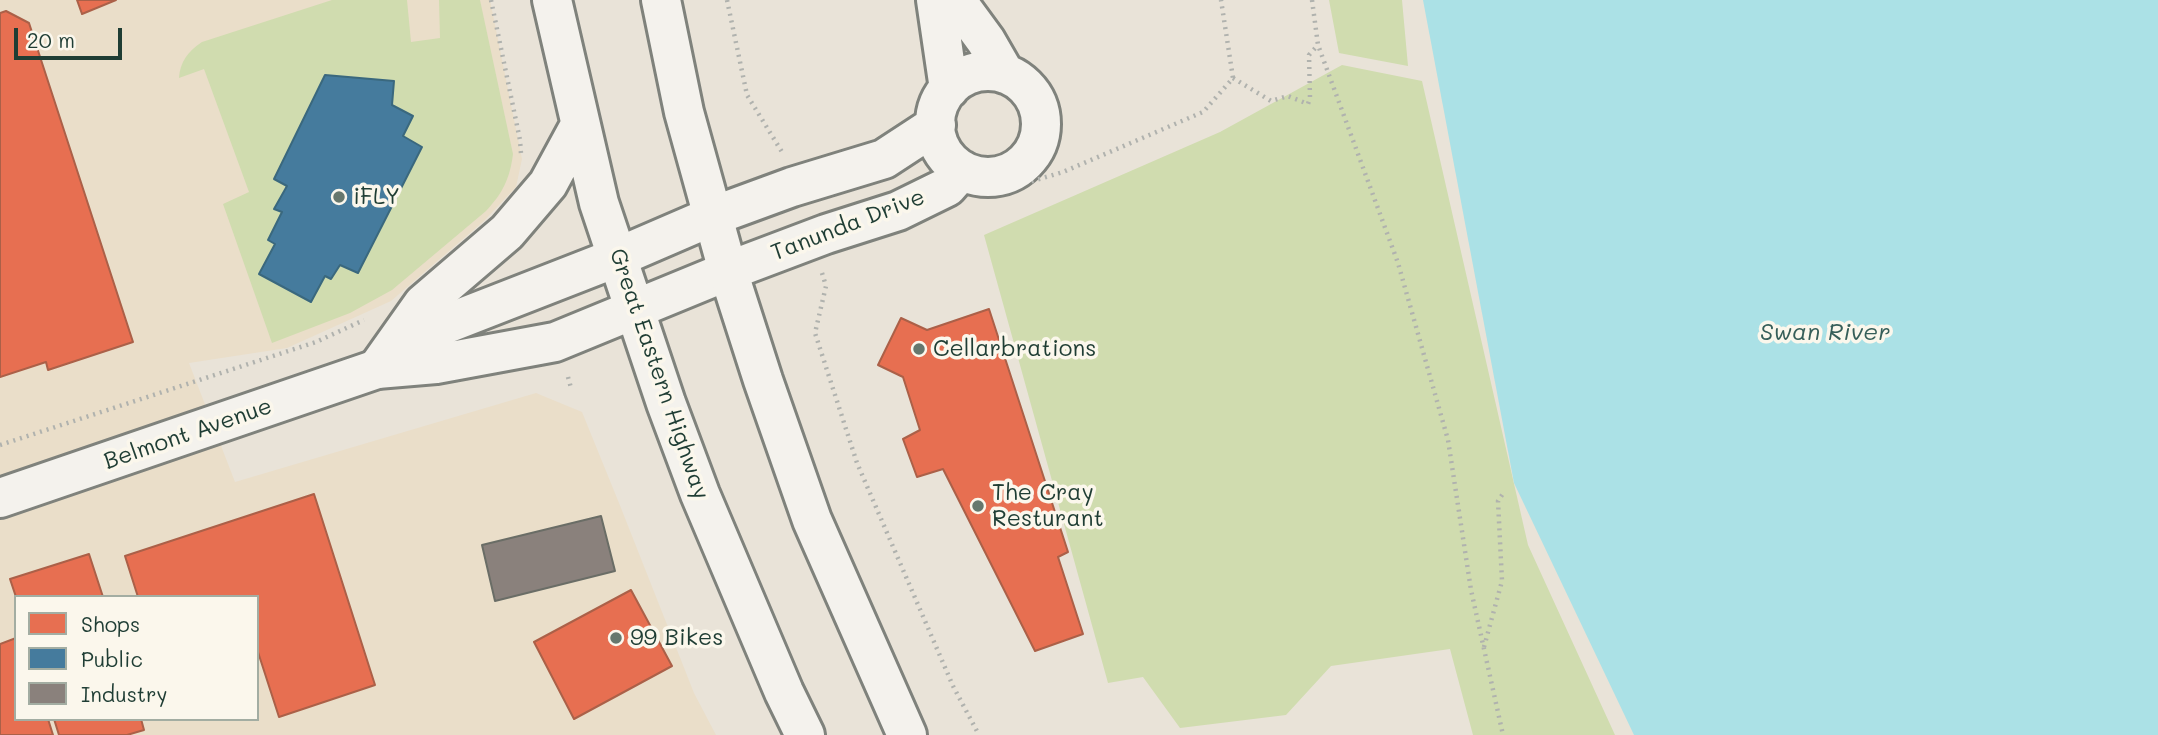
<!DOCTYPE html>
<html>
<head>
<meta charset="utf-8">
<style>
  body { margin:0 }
  #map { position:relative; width:2158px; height:735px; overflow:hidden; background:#e9e3d8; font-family:Mali,sans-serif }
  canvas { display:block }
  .legend { position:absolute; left:14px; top:595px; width:245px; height:126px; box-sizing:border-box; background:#fbf7ec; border:2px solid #a3ada2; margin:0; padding:9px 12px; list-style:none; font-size:21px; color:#1f3d34 }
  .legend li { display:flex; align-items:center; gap:14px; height:35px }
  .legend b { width:35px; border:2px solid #a3ada2 }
  .scale { position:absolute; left:14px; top:28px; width:108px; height:32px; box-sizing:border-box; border:4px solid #1f3d34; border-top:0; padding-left:9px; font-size:21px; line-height:24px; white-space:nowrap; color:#1f3d34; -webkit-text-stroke:5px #fbf7ec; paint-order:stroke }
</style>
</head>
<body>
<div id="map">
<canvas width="2158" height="735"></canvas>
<ul class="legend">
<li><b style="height:19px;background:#e76f51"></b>Shops</li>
<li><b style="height:19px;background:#457b9d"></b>Public</li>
<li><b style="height:19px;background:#8a817c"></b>Industry</li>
</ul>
<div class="scale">20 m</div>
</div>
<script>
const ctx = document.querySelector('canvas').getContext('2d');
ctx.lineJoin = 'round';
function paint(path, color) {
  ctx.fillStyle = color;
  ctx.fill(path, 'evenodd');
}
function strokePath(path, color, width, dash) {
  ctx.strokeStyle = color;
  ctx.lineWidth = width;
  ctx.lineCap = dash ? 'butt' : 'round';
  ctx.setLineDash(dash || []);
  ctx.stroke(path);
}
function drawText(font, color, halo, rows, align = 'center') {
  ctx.font = font + ' Mali,sans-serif';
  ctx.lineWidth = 7;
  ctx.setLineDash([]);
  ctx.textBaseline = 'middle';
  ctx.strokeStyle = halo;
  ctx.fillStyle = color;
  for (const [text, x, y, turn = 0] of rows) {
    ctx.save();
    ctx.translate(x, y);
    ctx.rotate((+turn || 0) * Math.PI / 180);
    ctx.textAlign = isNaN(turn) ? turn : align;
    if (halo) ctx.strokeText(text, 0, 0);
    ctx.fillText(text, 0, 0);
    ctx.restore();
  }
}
const built = new Path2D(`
  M0,0H490L522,159L516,187L484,221L391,301L287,348L189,363L235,482L536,393L582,412L619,503L694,693L716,735H0ZM16,597H257V719H16Z`);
const green = new Path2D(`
  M332,0H407L411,42L440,38L439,0H480L513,154C510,178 503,193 486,211L392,290L350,313L272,343L223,204L249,192L204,69L179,78C180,62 188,51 202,42Z
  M1329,0H1402L1408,66L1339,53Z
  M1342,65L1422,81L1528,545L1615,735H1473L1450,649L1331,666L1286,715L1180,728L1143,677L1108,683L984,235L1220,132Z`);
const water = new Path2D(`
  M1423,0H2158V735H1634L1514,483Z`);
const shops = new Path2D(`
  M77,0H116L82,14Z
  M6,11L29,23L133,342L48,370L46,362L0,377V13Z
  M989,309L1068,552L1058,557L1083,634L1035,651L943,469L917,477L903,439L920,430L903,377L878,365L901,318L927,330Z
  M314,494L375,685L279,717L257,649V597H138L125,556Z
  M89,554L103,597H16L10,579Z
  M631,590L672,666L574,719L534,642Z
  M16,638V719H48L53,735H0V644Z
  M54,719H141L144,730L127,735H59Z`);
const public = new Path2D(`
  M325,75L394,81L392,105L413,116L403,136L422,147L358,273L340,265L331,279L325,276L311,302L259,274L275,244L268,240L282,212L274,209L287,186L274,179Z`);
const industry = new Path2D(`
  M601,516L615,571L495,601L482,545Z`);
const path = new Path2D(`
  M491,0L520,140L521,154
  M727,0L747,95L782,152
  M1312,0L1318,45L1398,263L1448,440L1471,590L1503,735
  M1233,78L1271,101L1288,96L1308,104L1310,98L1309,55L1318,45
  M1015,170L1029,182L1063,172L1203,112L1233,78L1221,0
  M822,273L826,286L815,333L857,463L953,686L979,735
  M568,377L571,388
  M0,445L316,342L364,320
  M1484,647L1502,581L1498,501L1504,492`);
const minor = new Path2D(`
  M936,0L949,89
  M956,0L986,41L1005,74
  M935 124a53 53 0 1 1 106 0a53 53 0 1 1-106 0Z
  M713,216L792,187L884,159L936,125
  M728,271L826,234L898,211L947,187L962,170`);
const major = new Path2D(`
  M387,361L423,333L618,257L713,216
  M0,498L377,369L436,364L555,342L728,271`);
const highway = new Path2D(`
  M552,0L599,203L666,403L700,494L784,692L805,735
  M661,0L684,112L728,271L763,380L812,520L907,735
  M377,369L423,304L507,232L548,184L580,125`);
const markers = [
  [339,197,7,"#66776d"],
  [919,349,7,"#66776d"],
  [978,506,7,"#66776d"],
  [616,638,7,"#66776d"]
];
const poiNames = [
  ["iFLY",353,197],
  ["Cellarbrations",933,349],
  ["The Cray",992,493],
  ["Resturant",992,519],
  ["99 Bikes",630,638]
];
const streetNames = [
  ["Tanunda Drive",848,225,-21],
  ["Great Eastern Highway",659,374,71],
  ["Belmont Avenue",188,434,-19]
];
const waterNames = [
  ["Swan River",1825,333]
];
paint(built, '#eadec9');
paint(green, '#d0dcaf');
paint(water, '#abe1e6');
paint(shops, '#e76f51');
strokePath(shops, '#ab6048', 2);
paint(public, '#457b9d');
strokePath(public, '#3a687e', 2);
paint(industry, '#8a817c');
strokePath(industry, '#6a6d66', 2);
strokePath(minor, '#7f827c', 44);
strokePath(major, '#7f827c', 44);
strokePath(highway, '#7f827c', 44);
strokePath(path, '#b0b2ae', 4.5, [2, 5]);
strokePath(minor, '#f4f2ed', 38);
strokePath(major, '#f4f2ed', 38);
strokePath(highway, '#f4f2ed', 38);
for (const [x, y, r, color] of markers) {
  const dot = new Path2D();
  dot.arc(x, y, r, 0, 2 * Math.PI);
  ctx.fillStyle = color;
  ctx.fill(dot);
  strokePath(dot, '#fbf7ec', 2.5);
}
drawText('23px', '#1f3d34', '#fbf7ec', poiNames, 'left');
drawText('23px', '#1f3d34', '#fbf7ec', streetNames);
drawText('italic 24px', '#365e59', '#fbf7ec', waterNames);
</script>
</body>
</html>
